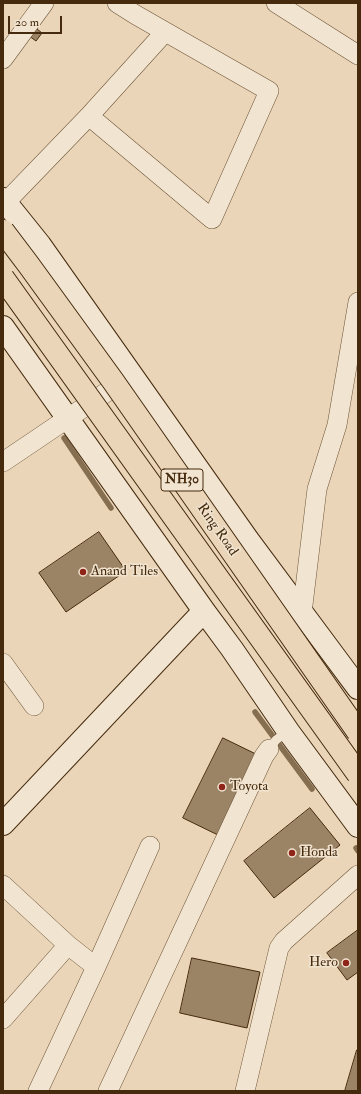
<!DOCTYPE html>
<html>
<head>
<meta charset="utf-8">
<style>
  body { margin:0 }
  #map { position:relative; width:361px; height:1094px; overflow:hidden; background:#ead5b8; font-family:"IM FELL Double Pica",serif }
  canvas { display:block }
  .frame { position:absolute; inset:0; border:4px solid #452a0d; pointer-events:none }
  .scale { position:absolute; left:8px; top:16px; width:54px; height:18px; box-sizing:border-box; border:2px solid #452a0d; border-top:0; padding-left:5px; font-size:12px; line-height:14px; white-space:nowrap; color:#452a0d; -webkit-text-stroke:3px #f1e4d1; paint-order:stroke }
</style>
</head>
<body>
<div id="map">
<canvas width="361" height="1094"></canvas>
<div class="frame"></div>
<div class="scale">20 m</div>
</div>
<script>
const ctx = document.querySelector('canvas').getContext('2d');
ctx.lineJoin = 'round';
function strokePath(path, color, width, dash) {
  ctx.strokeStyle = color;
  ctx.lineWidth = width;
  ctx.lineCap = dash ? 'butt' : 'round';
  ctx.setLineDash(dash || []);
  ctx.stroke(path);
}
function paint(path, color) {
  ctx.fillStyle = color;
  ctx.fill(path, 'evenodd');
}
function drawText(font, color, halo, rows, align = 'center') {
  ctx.font = font + ' "IM FELL Double Pica",serif';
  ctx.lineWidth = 3;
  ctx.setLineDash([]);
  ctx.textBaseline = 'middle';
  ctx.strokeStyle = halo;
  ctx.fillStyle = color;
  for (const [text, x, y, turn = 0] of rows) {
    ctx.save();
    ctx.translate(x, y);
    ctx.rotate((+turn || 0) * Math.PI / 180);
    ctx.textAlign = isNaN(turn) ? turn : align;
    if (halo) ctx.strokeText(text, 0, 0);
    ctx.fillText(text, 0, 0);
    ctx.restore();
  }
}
const stream = new Path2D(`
  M64,438L111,508
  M255,712L312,789
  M356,848L358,851`);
const building = new Path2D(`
  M32,25L42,33L36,41L25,33Z
  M99,532L126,571L66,612L39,573Z
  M223,738L260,756L220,836L183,818Z
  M310,808L340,845L274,898L244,861Z
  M358,930V972L347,980L327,953Z
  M192,958L260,972L247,1028L180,1013Z
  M357,1050H358V1091H345Z`);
const lane = new Path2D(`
  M269,749L276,740L288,731`);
const street = new Path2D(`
  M276,3L358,55
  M3,59L44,3
  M89,116L165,32
  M6,202L89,116L212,219L269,91L136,15L117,3
  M3,462L129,377
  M302,613L317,489L337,425L358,302
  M3,663L34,706
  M3,885L68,945L96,967
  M3,1019L68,945
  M38,1091L96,967L150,846
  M108,1091L264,756L269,749
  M245,1091L279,948L284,941L358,875`);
const secondary = new Path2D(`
  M3,199L40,245L248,540L358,688
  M3,327L204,611L232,649L288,731L358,826
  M3,824L204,611`);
const highwayBridge = new Path2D(`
  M3,231L28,264L113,381L358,732
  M3,278L358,774`);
const markers = [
  [83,572,4,"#8f2418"],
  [222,787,4,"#8f2418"],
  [292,853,4,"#8f2418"],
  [346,963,4,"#8f2418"]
];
const shields = [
  [182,480,42]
];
const shieldNames = [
  ["NH30",182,480]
];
const streetNames = [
  ["Ring Road",217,530,55]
];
const poiNames = [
  ["Anand Tiles",91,572],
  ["Toyota",230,787],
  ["Honda",300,853],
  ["Hero",338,963,"right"]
];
strokePath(stream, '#866e51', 5.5);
paint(building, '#9b8366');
strokePath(building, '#452a0d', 1);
strokePath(lane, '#6e5538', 10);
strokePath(street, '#6e5538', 20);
strokePath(secondary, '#452a0d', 24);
strokePath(lane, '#f1e4d1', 9);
strokePath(street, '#f1e4d1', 19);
strokePath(secondary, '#f1e4d1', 22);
strokePath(highwayBridge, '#452a0d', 24, []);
strokePath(highwayBridge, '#ead5b8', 22);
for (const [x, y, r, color] of markers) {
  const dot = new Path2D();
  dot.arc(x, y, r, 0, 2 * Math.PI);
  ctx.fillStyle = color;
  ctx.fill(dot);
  strokePath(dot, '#f1e4d1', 1.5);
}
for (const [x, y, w] of shields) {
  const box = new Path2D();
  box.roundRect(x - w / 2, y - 11, w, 22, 3);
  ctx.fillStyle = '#f1e4d1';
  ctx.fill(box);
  strokePath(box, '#452a0d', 1);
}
drawText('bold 13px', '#452a0d', null, shieldNames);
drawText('14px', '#452a0d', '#f1e4d1', streetNames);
drawText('14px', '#452a0d', '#f1e4d1', poiNames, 'left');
</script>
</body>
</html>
